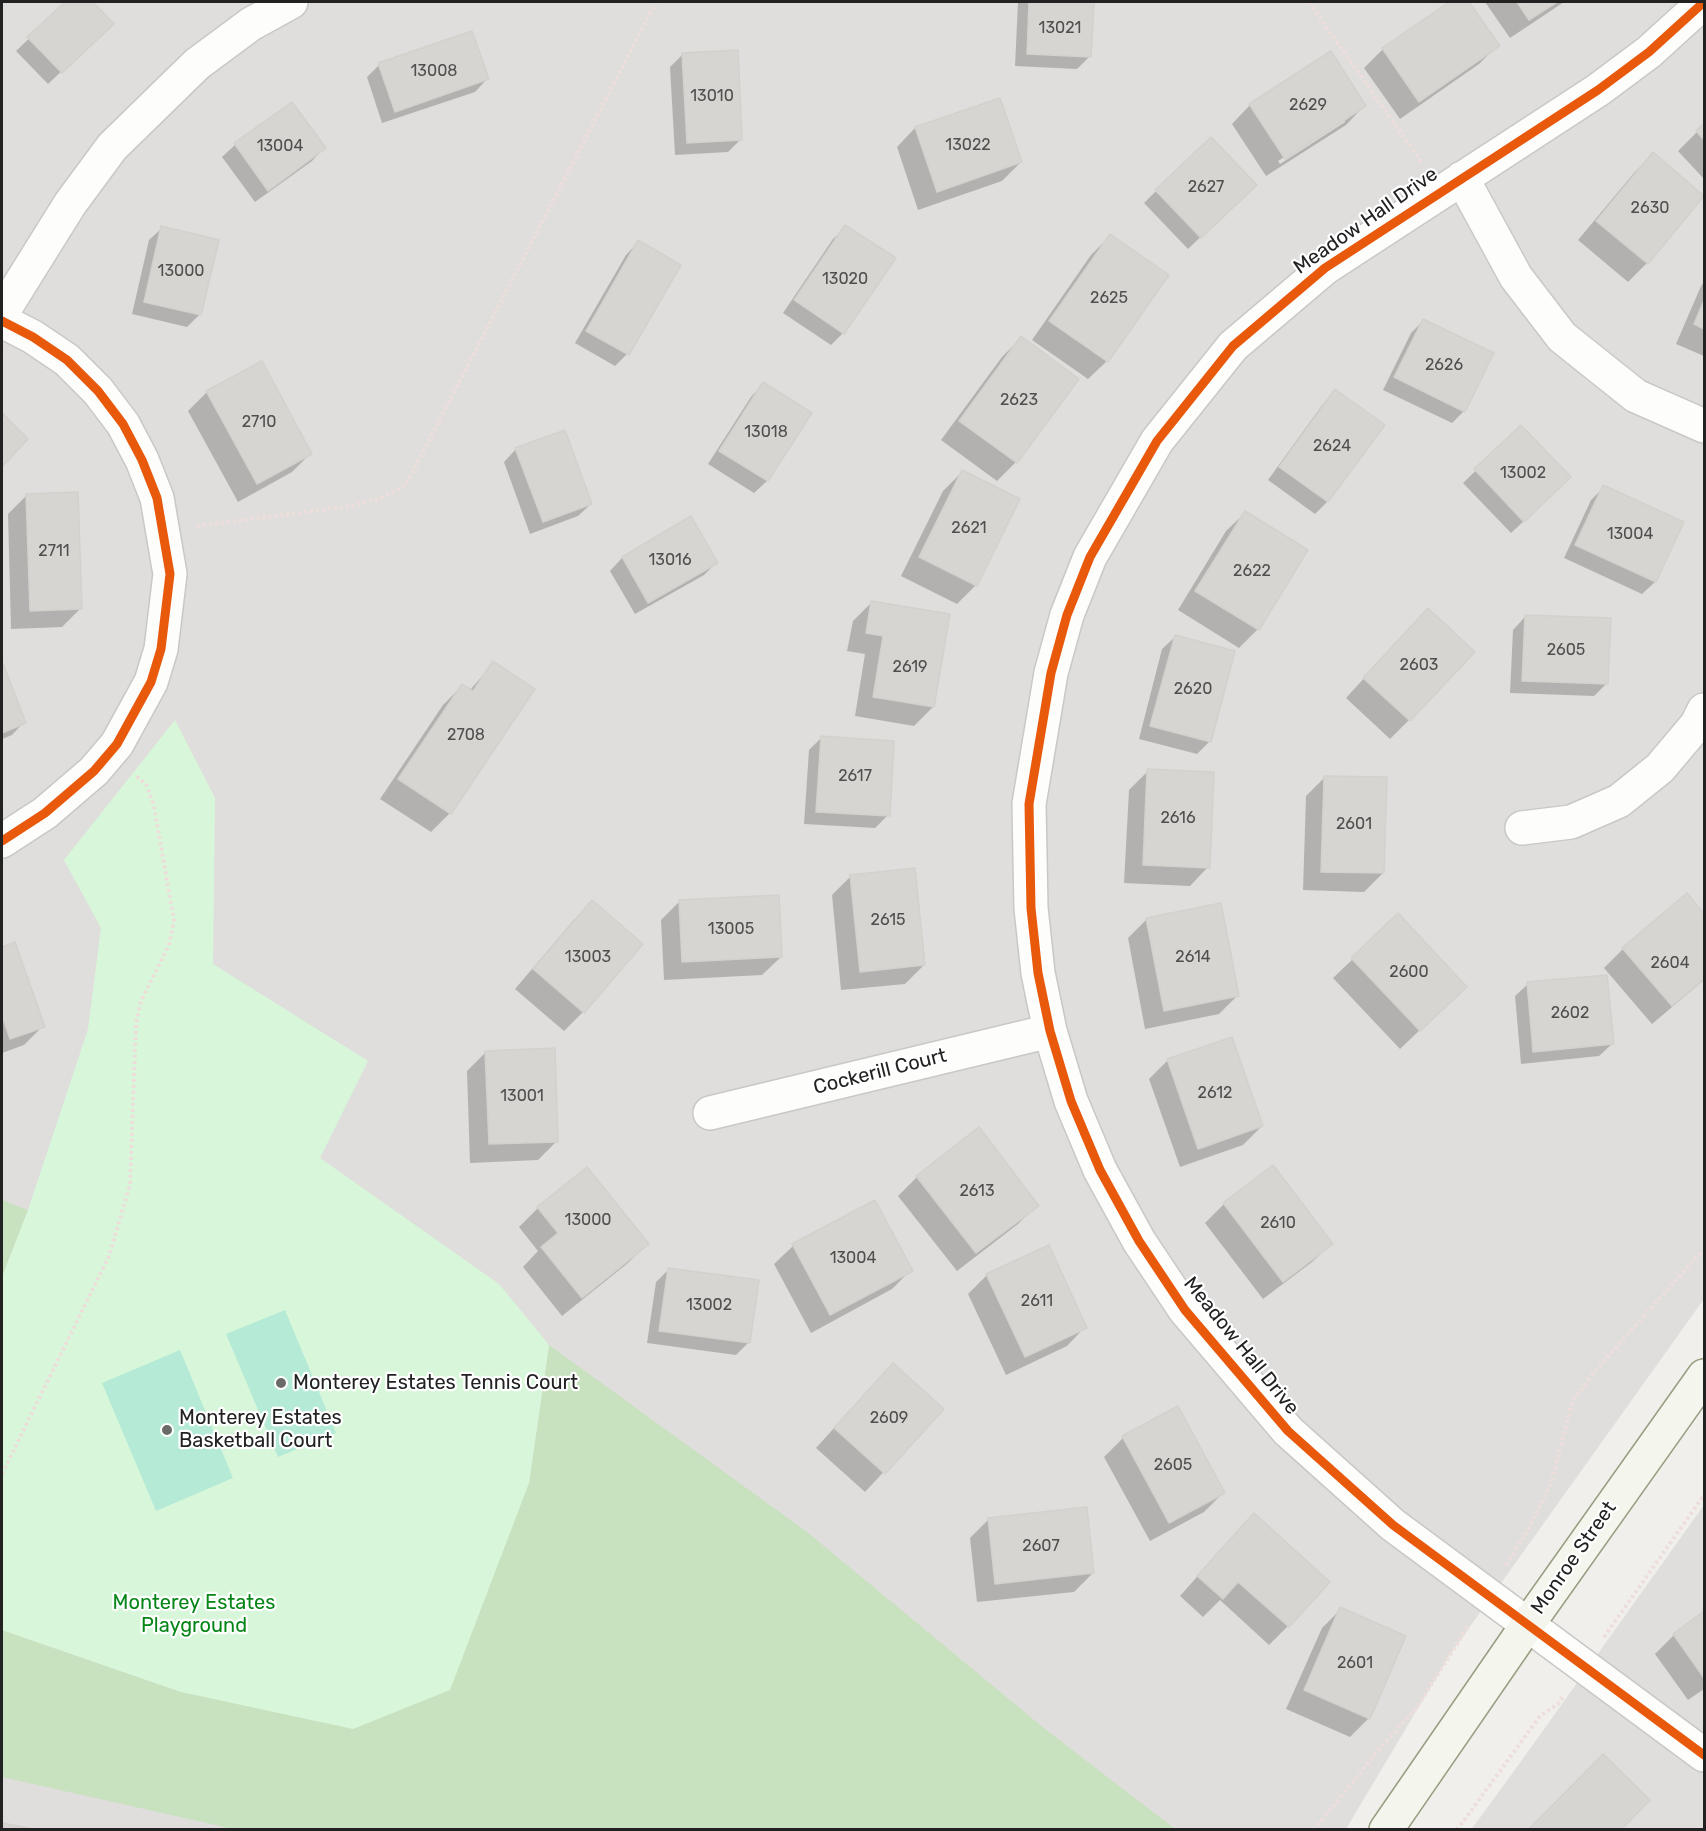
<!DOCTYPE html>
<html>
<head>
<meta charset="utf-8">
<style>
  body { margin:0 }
  #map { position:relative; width:1706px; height:1831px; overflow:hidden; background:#f0efeb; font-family:Rubik,sans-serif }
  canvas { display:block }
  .frame { position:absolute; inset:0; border:3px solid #222; pointer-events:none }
</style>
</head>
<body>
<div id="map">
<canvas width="1706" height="1831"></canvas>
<div class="frame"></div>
</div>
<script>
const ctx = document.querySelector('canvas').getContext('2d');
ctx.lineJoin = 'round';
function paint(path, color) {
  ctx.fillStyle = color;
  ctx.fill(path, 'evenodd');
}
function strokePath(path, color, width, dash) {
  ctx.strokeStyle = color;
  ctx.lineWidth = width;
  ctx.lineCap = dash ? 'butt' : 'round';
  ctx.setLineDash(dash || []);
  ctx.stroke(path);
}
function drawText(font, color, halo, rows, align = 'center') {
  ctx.font = font + ' Rubik,sans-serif';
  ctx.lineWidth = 4.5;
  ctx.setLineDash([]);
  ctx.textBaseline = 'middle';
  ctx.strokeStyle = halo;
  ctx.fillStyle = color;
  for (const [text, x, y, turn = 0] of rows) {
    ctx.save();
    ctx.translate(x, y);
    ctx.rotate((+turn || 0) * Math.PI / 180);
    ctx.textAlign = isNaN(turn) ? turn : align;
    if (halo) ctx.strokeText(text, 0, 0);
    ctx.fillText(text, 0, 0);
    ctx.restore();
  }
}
const residential = new Path2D(`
  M2,2H1704V1299L1449,1656L1346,1829L2,1830Z
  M1704,1505V1829L1471,1830L1522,1760Z`);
const forest = new Path2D(`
  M2,1200L28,1210L2,1277Z
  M549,1345L807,1532L1045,1729L1175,1829L238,1830L2,1777V1630L181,1692L529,1483Z`);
const park = new Path2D(`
  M175,720L215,798L213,964L368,1061L320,1158L499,1284L549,1345L529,1483L450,1690L353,1729L181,1692L2,1630V1277L28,1210L88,1029L101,928L64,860Z`);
const pitch = new Path2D(`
  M285,1310L336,1433L278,1457L226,1334Z
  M180,1350L233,1478L156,1511L102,1383Z`);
const shadow = new Path2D(`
  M67,2H91L112,24L48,84L16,51Z
  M1018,2H1092L1090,56L1077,69L1015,66Z
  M1451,2H1467L1498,45L1479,64L1400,119L1364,68L1383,49Z
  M1485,2H1564L1510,38Z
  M683,54L741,139L728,152L675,155L670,67Z
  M379,65L487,79L475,92L382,123L367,77Z
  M292,104L324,148L312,161L255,202L222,157L235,145Z
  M1250,105L1364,106L1346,125L1266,176L1232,124ZM1345,118V122L1280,164L1278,161Z
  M1704,125V179L1678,151Z
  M915,128L1021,162L1002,181L918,210L897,147Z
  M1653,154L1647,263L1628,282L1578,240L1634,173Z
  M1156,191L1242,197L1188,249L1144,203Z
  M846,227L843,333L831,345L783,313L833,239Z
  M162,228L200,314L187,327L132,314L149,240Z
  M1110,236L1107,361L1088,379L1032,340L1091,255Z
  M638,242L627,354L615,366L575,343L626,255Z
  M1704,282V356L1676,344L1701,286Z
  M1423,321L1464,411L1452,423L1383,390L1411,333Z
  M1021,338L1077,380L1016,462L997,481L941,440L1002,357Z
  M763,384L810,413L767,481L754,493L708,464L751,397Z
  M1336,391L1383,425L1327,502L1315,514L1268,480L1323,404Z
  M207,392L311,453L292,472L238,502L188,411Z
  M2,416L26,439L2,464Z
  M1521,427L1557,490L1511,533L1463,483Z
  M516,449L591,504L578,516L530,534L504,462Z
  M962,472L976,585L957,604L901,576L943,491Z
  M1604,487L1682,523L1655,582L1642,594L1564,558L1591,500Z
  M27,495L81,608L62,627L11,629L8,514Z
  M1245,513L1258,629L1239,648L1178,610L1226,531Z
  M691,518L716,563L704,575L635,614L610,571L622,558Z
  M872,602L933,707L914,726L855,716L865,654L847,651L853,621Z
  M1525,617L1607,683L1594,696L1510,693L1513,630Z
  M1409,629V720L1390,739L1346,698Z
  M1175,637L1210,741L1197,754L1139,739L1162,649Z
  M494,663L533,689L450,813L431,832L380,799L443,705L462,686L469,691Z
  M2,665L24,722L12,735L2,739Z
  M821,738L888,815L875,828L804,824L809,750Z
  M1148,771L1208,867L1190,886L1124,883L1129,790Z
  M1325,777L1383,873L1364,892L1303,890L1306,796Z
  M851,876L924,965L905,984L841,990L832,895Z
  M1687,895L1704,916V980L1652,1024L1604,968L1623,949Z
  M680,901L781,957L762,975L664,980L661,920Z
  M592,902L583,1012L564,1031L515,989L573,921Z
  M1398,916L1446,1005L1400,1049L1333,978Z
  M1147,919L1238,995L1219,1014L1145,1029L1128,938Z
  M14,944L43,1026L24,1045L2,1053V949Z
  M1528,984L1612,1044L1599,1056L1521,1064L1515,996Z
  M486,1052L557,1141L538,1160L470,1163L467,1071Z
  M1168,1060L1262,1126L1243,1145L1180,1167L1149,1079Z
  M586,1169L647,1244L628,1263L562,1316L523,1267L538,1251L519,1227L538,1208Z
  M917,1177L1037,1205L1018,1224L957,1271L898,1196Z
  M1224,1204L1331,1244L1312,1262L1263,1299L1205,1223Z
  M793,1246L911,1270L892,1289L811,1333L774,1264Z
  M669,1269L749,1342L736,1355L647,1343L656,1282Z
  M987,1275L1085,1327L1067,1346L1006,1375L968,1294Z
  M874,1384L942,1409L865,1492L816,1448Z
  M1123,1438L1223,1493L1204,1512L1150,1541L1104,1457Z
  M989,1519L1093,1573L1074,1592L977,1602L970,1538Z
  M1235,1534L1288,1626L1269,1645L1220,1600L1203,1617L1180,1596Z
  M1341,1609L1369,1718L1350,1737L1286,1709L1322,1628Z
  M1704,1613V1689L1688,1700L1655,1654L1674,1635Z`);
const building = new Path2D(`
  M65,2H93L114,24L62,73L27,37Z
  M1029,2H1094L1091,57L1027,54Z
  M1449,2H1469L1500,46L1419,102L1382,48Z
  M1517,2H1557L1529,20Z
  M472,31L489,79L395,112L378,63Z
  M738,50L742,140L687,143L682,53Z
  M1331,51L1366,106L1285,159L1249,104Z
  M1000,98L1022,162L937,192L915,127Z
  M292,102L326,148L268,191L234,143Z
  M1704,123V140L1696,131Z
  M1211,137L1257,185L1201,238L1155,190Z
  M1653,152L1704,196L1648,264L1596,221Z
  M845,225L896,258L844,334L794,300Z
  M161,226L219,240L201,315L144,302Z
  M1110,234L1169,275L1108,362L1049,321Z
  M638,240L681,265L629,355L586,331Z
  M1704,300V329L1694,324Z
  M1423,319L1494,353L1465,412L1394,377Z
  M1021,336L1079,379L1017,463L959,421Z
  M262,361L312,454L257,484L206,391Z
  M763,382L812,413L768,481L719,451Z
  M1335,389L1385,425L1328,502L1279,467Z
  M2,413L28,439L2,467Z
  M1521,425L1571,477L1524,522L1474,469Z
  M565,430L592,504L543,522L515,448Z
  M962,470L1020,499L977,586L919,557Z
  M1603,485L1684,522L1656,582L1575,545Z
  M78,492L82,609L30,611L26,494Z
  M1245,511L1308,550L1259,630L1195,591Z
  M691,516L718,563L648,603L622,557Z
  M871,601L950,614L934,707L873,697L883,636L866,633Z
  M1428,608L1475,652L1410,721L1363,678Z
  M1525,615L1611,618L1608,684L1522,681Z
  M1175,635L1235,651L1211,742L1150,726Z
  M2,661L26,723L2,733Z
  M493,661L535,689L451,814L398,779L462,684L473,691Z
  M821,736L894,741L890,816L816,812Z
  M1147,769L1214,772L1210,868L1143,865Z
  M1324,776L1387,777L1384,873L1321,872Z
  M915,868L925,965L860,972L850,875Z
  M1687,893L1704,914V979L1672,1006L1622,948Z
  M779,895L782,957L682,962L679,900Z
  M592,900L643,944L584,1013L533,969Z
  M1221,903L1239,996L1164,1011L1146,918Z
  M1398,913L1467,987L1420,1031L1351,958Z
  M15,942L45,1027L10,1039L2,1016V947Z
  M1607,975L1614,1044L1533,1052L1527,982Z
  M1232,1037L1263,1126L1198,1149L1167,1059Z
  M555,1048L558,1142L489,1144L485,1051Z
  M979,1127L1039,1206L976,1253L916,1176Z
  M1273,1165L1333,1244L1283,1282L1223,1203Z
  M587,1167L649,1244L582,1298L541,1247L558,1233L537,1207Z
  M875,1200L913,1271L830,1315L792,1244Z
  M1049,1245L1087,1328L1025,1357L986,1274Z
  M668,1268L759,1280L750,1343L659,1331Z
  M893,1363L944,1409L885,1474L834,1428Z
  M1178,1406L1225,1493L1169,1523L1122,1436Z
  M1087,1507L1094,1573L995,1584L988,1518Z
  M1254,1513L1330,1582L1289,1627L1238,1582L1223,1599L1197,1576Z
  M1340,1607L1406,1636L1370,1719L1304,1690Z
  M1704,1611V1678L1673,1634Z
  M1603,1754L1650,1800L1621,1830H1528Z
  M2,1823L34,1829L33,1830H2Z`);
const path = new Path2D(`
  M1309,2L1422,163
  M197,526L351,506L381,498L406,485L656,2
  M2,1474L109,1256L130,1185L136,1023L141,1001L169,945L174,921L154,806L146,784L135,775
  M1506,1565L1527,1532L1551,1484L1572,1402L1595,1371L1704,1249
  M1604,1637L1704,1495
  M1314,1830L1381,1747L1415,1710L1469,1625
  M1457,1830L1540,1716L1558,1704L1564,1695`);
const street = new Path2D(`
  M1704,2L1649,52L1598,90L1325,268L1233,346L1157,441L1090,557L1067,615L1051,673L1029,804L1031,908L1038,973L1050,1031L1071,1101L1100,1170L1139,1241L1185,1310L1288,1431L1393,1525L1704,1755
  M1462,178L1516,277L1562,337L1636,396L1704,426
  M2,313L70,204L112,147L197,64L251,24L291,2
  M2,321L33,337L67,360L98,391L123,424L142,460L157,498L170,574L161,649L151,682L117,744L94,771L45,813L2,841
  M1522,828L1571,822L1619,801L1660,768L1697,724L1704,710
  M710,1113L1050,1031`);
const secondary = new Path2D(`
  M1386,1830L1528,1624L1704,1376`);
const cycleway = new Path2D(`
  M1704,2L1649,52L1598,90L1325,268L1233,346L1157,441L1090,557L1067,615L1051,673L1029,804L1031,908L1038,973L1050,1031L1071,1101L1100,1170L1139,1241L1185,1310L1288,1431L1393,1525L1704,1755
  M2,321L33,337L67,360L98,391L123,424L142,460L157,498L170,574L161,649L151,682L117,744L94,771L45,813L2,841`);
const markers = [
  [281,1383,6,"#6a6a68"],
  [167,1430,6,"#6a6a68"]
];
const numberNames = [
  ["13021",1060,28],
  ["13008",434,71],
  ["13010",712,96],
  ["2629",1308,105],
  ["13022",968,145],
  ["13004",280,146],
  ["2627",1206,187],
  ["2630",1650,208],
  ["13000",181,271],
  ["13020",845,279],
  ["2625",1109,298],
  ["2626",1444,365],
  ["2623",1019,400],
  ["2710",259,422],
  ["13018",766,432],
  ["2624",1332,446],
  ["13002",1523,473],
  ["2621",969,528],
  ["13004",1630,534],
  ["2711",54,551],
  ["13016",670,560],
  ["2622",1252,571],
  ["2605",1566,650],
  ["2603",1419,665],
  ["2619",910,667],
  ["2620",1193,689],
  ["2708",466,735],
  ["2617",855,776],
  ["2616",1178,818],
  ["2601",1354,824],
  ["2615",888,920],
  ["13005",731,929],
  ["13003",588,957],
  ["2614",1193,957],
  ["2604",1670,963],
  ["2600",1409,972],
  ["2602",1570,1013],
  ["2612",1215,1093],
  ["13001",522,1096],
  ["2613",977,1191],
  ["13000",588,1220],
  ["2610",1278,1223],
  ["13004",853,1258],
  ["2611",1037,1301],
  ["13002",709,1305],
  ["2609",889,1418],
  ["2605",1173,1465],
  ["2607",1041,1546],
  ["2601",1355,1663]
];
const streetNames = [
  ["Meadow Hall Drive",1366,221,-35],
  ["Cockerill Court",880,1072,-14],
  ["Meadow Hall Drive",1241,1346,51],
  ["Monroe Street",1574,1558,-55]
];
const poiNames = [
  ["Monterey Estates Tennis Court",293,1383],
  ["Monterey Estates",179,1418],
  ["Basketball Court",179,1441]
];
const parkNames = [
  ["Monterey Estates",194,1603],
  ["Playground",194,1626]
];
paint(residential, '#dfdedc');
paint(forest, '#c8e1be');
paint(park, '#d8f7da');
paint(pitch, '#b4ead6');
paint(shadow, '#0003');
paint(building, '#d7d5d2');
strokePath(building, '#d4d0cc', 1.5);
strokePath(street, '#c9c8c7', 36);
strokePath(secondary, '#989c81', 36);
strokePath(path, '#eddedb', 4, [3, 3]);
strokePath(street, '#fdfdfc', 33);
strokePath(secondary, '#f4f5ed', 33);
strokePath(cycleway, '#e8590c', 9);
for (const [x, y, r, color] of markers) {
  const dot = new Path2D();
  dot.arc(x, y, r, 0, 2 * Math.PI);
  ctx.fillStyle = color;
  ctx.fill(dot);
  strokePath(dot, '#fff', 2);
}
drawText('16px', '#4f4f4e', null, numberNames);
drawText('20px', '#222', '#fff', streetNames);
drawText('20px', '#222', '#fff', poiNames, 'left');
drawText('20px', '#058617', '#fff', parkNames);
</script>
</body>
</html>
